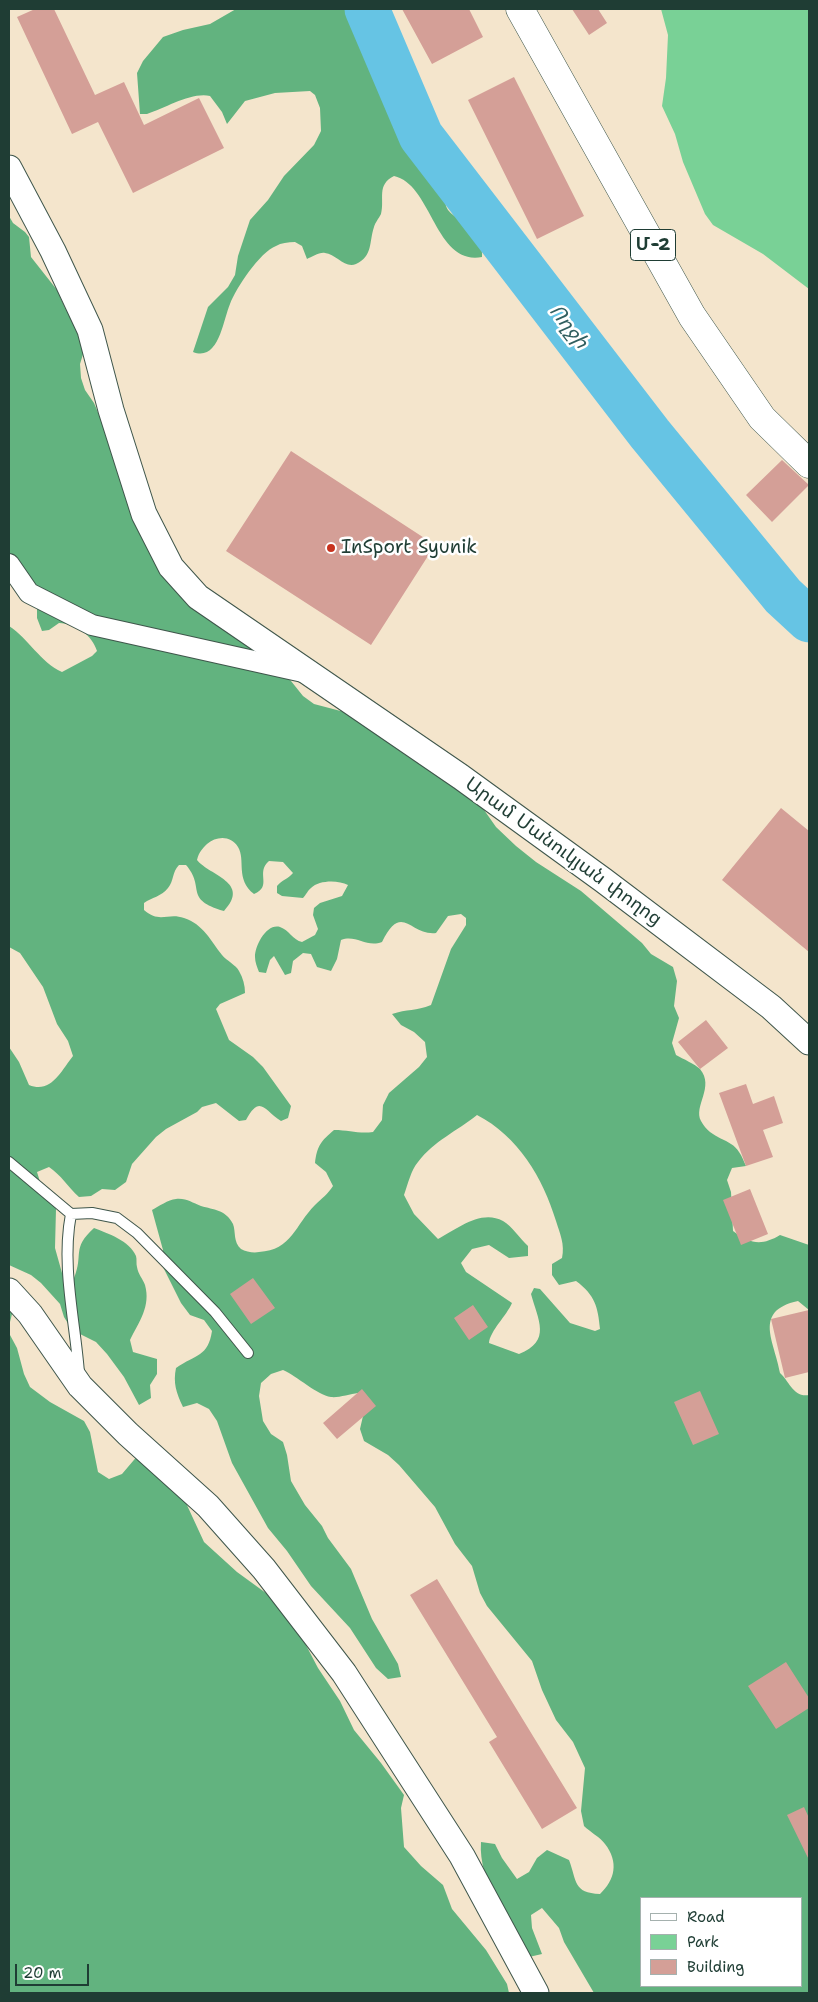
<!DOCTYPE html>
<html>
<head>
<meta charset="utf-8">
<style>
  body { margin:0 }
  #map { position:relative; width:818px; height:2002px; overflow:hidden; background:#f4e5cc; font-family:"Shantell Sans",sans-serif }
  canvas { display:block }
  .frame { position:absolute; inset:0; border:10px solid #1f3d34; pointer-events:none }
  .legend { position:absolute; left:640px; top:1897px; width:162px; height:90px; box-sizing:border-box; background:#fff; border:1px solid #a5b1ae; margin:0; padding:6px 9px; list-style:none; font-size:15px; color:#1f3d34 }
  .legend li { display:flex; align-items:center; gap:10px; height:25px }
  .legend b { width:25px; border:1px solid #a5b1ae }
  .scale { position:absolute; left:15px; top:1964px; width:74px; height:22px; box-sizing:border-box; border:2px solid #1f3d34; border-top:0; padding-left:6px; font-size:15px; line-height:18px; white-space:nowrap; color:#1f3d34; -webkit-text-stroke:4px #fff; paint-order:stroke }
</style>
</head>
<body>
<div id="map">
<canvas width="818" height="2002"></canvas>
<div class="frame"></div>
<ul class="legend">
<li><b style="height:6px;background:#fff"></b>Road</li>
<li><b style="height:14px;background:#79d196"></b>Park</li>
<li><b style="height:14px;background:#d49f97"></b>Building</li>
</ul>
<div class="scale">20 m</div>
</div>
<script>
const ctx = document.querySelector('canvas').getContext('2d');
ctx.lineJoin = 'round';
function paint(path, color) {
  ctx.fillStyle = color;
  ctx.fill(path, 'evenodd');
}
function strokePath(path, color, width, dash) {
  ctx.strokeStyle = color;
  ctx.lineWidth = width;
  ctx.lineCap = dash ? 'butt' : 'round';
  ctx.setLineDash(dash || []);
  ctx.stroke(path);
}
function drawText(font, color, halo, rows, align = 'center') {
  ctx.font = font + ' "Shantell Sans","Noto Sans Armenian",sans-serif';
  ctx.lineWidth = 5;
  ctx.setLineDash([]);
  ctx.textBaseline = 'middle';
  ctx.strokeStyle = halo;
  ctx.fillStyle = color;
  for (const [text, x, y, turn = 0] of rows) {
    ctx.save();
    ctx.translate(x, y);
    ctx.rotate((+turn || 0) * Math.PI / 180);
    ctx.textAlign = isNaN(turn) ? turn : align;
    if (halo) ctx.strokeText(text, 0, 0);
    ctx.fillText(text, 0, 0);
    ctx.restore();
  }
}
const green = new Path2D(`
  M661,9H809V289L763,254L713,225L705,214L683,162L675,134L662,106L666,78L668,35Z`);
const forest = new Path2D(`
  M236,9H371C379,21 390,34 389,50C388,59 383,68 381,77C397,109 437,125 449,159C451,163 453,169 453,173C453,186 440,197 448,210C451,214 455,216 459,220C469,229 484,243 482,257C435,266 432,184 394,176C376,185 385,199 381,214C379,218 375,223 374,227C369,242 373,256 356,264C345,269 336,254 325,253C319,252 312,257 307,259L302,246L295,242C288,242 281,243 276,246C260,252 236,288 230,304C223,320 219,362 193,352L208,307L228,287L235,275L238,256L250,220L268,200L284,176L314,145L321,131L320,108L315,95L310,91L275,93L245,101L227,124L222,112L210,96C191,92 166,108 147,114H140L137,73L143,61L163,37L183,30L210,24Z
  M9,216L13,223L25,232L29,237L31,257L57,290L65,308L79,331L84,351L80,364L81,378L85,390L94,403L163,566L233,633L287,676L303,696L314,704L352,714L404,754L416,762L429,767L482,807L496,827L516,846L536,862L581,891L642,943L651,954L673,967L677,981L674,1006L679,1018L672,1043L676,1055C683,1059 695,1064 700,1069C715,1087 693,1106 701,1121C711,1140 731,1138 739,1152C742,1156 744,1162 746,1166L732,1168L727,1180L731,1192L733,1231C750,1244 762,1246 780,1235L809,1245V1310L798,1301C752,1311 775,1342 780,1373C789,1381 794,1398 809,1395V1993H594L564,1942L559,1928L542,1908L531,1915L532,1928L542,1954L529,1957C509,1926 478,1881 481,1842L495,1844L502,1858L517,1879L529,1872L537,1858L547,1850L569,1860C577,1881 573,1893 600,1894C615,1880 619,1862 605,1844C600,1837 590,1832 584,1826L581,1811L585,1768L573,1742L556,1720L542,1690L532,1661L487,1606L480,1593L472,1566L455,1544L435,1507L399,1465L388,1455L364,1441L360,1429L363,1416L358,1393C350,1394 338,1398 331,1397C317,1395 297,1376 283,1370L271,1374L261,1383L259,1396L263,1421L271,1434L283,1442L287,1455L291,1481L305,1505L322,1526L328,1538L351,1569L372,1619L398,1664L401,1677L388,1679L376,1668L350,1628L311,1586L287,1551L268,1528L232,1463L217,1421L209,1409L197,1403L183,1407C176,1392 173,1383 176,1368C196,1354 208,1357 212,1331L204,1320L190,1315L181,1303L161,1263L163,1250L152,1210C159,1206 168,1200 176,1199C187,1198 192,1203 201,1206C214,1210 225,1209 233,1224C236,1232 233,1242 241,1249C246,1252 254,1253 259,1252C292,1250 295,1225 315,1205C322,1198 328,1194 333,1186L326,1172L315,1163C317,1146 321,1141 334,1130C349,1130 359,1134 373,1132L382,1120L383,1105L389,1093L419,1067L427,1057L425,1042L414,1032L401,1025L392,1014C407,1009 416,1011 431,1005L451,949L466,925V918L461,914L448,916L436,933C410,936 402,901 382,942C366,948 356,934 341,940L337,959L331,971L317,967L311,954L303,953L293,961L291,973L285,975L274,956L270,960L266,973L259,972C257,967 255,962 255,957C255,945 267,923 280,927C289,930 293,940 302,942L315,935L318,929L313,915L314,908L320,903L342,896L348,885C338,880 319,880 311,888C308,890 306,895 303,898L282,896L277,893V886C282,880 288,879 293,873L283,862L269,861C255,873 273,886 254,894C235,879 246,860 238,847C231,835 216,836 207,844C202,849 199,852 197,860C210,876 251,882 224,911C183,899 206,888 186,865H179C172,872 174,881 168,888C161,897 152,897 144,903V910C160,924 168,912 184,918C203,924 211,941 222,955C227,961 236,965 239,971C243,978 245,985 245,993L220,1004L216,1009L229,1040L253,1057L263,1067L291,1106L288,1118L281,1121C264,1110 260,1094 246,1120L239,1121L216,1103L202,1107L197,1112L166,1129L156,1137L132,1164L126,1182L115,1190L102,1189L91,1196L79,1197C68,1187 61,1175 49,1167L37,1172L41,1185L56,1209L55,1248L62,1273L74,1278C84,1254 71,1249 94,1228C107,1233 130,1241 136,1256C137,1259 136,1264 137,1267C138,1274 143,1279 145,1285C151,1306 139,1322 130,1340L133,1352L157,1359V1374L150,1385L151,1398L139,1405L124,1377L107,1354L96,1342L72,1330L64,1317L60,1304L41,1283L31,1275L9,1265V1047L19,1062L29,1085C51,1094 61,1071 73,1056L68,1041L57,1024L43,987L20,953L9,947V626C29,639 40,662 62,672L92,656L97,651C92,635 76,624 59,623L49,630L42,631L37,618V605L14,588L9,582ZM477,1115C518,1136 543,1178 556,1221C560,1234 565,1244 562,1258L552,1264V1275L559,1285L576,1281C595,1295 598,1307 600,1329L595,1331L570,1323L540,1289L534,1288L531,1294C538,1320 552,1341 519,1354L489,1343C490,1331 507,1315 512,1303L466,1272L461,1263L472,1249L489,1245L509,1258L528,1256V1246C520,1239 512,1226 503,1221C481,1209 457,1229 438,1239L414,1214L404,1195C408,1184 411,1170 418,1162C434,1141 457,1131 477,1115ZM642,1898H802V1986H642Z
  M9,1294L13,1310L10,1322V1335L17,1348L24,1374L30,1387L50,1402L84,1421L90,1432L98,1472L109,1479L122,1474L139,1454L180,1490L204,1542L237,1572L270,1596L297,1628L318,1668L340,1701L354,1730L381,1763L404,1795L401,1808L404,1847L421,1866L443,1885L452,1909L486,1950L507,1984L509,1993H9Z`);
const river = new Path2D(`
  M367,9L421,136L650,434L783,596L809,620`);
const building = new Path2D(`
  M35,9H54L95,95L124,82L144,125L199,98L224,148L133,193L98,122L72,134L17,17Z
  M402,9H469L483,37L432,64Z
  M572,9H598L607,23L589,35Z
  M514,77L584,216L537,239L468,100Z
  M291,451L435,545L371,645L226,551Z
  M782,460L809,485L772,522L746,495Z
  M781,808L809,831V952L722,880Z
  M706,1020L728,1048L700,1069L678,1042Z
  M746,1084L753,1104L774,1096L783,1123L763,1130L773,1157L746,1166L719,1093Z
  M750,1189L768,1234L741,1245L723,1200Z
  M253,1278L275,1308L251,1324L230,1294Z
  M473,1305L488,1327L469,1340L454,1318Z
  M809,1310V1372L785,1378L771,1319Z
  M362,1389L376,1406L337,1439L323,1423Z
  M700,1391L719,1434L693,1445L674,1402Z
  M437,1579L577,1808L542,1829L489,1742L497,1737L410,1595Z
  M786,1662L809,1698V1708L776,1729L748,1686Z
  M804,1807L809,1818V1860L787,1815Z`);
const service = new Path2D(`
  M9,1162L71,1214
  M79,1373C75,1320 61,1266 71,1214L92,1213L117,1218L137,1233L215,1312L248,1353`);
const minor = new Path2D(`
  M9,564L29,593L92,625L303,672`);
const tertiary = new Path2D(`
  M9,168L53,251L90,330L111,410L144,514L171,567L198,597L461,777L603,880L771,1007L809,1042
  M9,1291L30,1314L80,1386L128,1434L208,1506L264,1569L344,1673L462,1856L536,1993`);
const trunk = new Path2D(`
  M520,9L692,316L762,418L809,464`);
const markers = [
  [331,548,5,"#c8321e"]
];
const shields = [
  [653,245,45]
];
const shieldNames = [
  ["Մ-2",653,245]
];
const poiNames = [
  ["InSport Syunik",341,548]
];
const streetNames = [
  ["Արամ Մանուկյան փողոց",563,852,36]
];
const waterNames = [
  ["Ողջի",568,327,52]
];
paint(green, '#79d196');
paint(forest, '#62b37f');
strokePath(river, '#66c4e4', 45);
paint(building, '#d49f97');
strokePath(service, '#3f564b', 12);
strokePath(minor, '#3f564b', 22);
strokePath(tertiary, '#3f564b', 27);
strokePath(trunk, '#3f564b', 29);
strokePath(service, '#fff', 10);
strokePath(minor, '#fff', 20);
strokePath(tertiary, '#fff', 25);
strokePath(trunk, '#fff', 28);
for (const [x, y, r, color] of markers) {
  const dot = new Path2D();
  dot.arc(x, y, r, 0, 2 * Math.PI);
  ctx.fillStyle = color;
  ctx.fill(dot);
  strokePath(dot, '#fff', 2);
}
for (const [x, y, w] of shields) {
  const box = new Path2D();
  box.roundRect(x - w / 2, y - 15.5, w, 31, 4);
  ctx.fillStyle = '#fff';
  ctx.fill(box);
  strokePath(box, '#1f3d34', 1);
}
drawText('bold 18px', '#1f3d34', null, shieldNames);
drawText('19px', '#1f3d34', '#fff', poiNames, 'left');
drawText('19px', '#1f3d34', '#fff', streetNames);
drawText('italic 20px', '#315f60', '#fff', waterNames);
</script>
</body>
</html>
